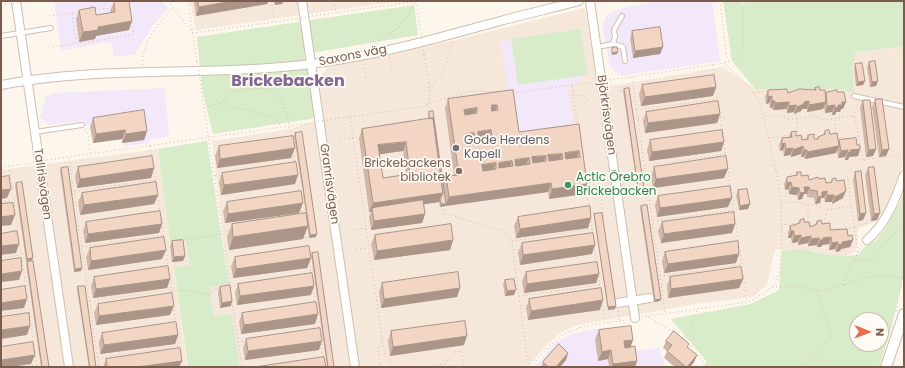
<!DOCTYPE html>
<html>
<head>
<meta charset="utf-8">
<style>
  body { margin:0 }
  #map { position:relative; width:905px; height:368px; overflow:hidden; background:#fdf6ec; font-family:Poppins,sans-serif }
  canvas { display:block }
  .frame { position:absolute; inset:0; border:2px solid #7a5c4d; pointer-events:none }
  .north { position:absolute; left:849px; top:312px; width:40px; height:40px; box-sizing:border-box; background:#fffaf3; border:1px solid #cabbb1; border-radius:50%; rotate:91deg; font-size:11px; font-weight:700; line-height:16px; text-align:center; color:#7a5c4d }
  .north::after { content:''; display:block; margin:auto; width:14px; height:18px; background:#e76f51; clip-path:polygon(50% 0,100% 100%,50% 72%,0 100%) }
</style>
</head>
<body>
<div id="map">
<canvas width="905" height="368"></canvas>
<div class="frame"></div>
<div class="north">N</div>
</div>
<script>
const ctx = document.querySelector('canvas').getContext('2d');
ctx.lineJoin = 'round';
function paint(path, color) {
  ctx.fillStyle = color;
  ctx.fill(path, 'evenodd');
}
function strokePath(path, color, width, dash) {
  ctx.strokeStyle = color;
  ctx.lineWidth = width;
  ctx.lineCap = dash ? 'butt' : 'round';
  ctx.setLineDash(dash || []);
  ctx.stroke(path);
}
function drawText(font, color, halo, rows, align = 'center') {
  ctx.font = font + ' Poppins,sans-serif';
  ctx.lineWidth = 3.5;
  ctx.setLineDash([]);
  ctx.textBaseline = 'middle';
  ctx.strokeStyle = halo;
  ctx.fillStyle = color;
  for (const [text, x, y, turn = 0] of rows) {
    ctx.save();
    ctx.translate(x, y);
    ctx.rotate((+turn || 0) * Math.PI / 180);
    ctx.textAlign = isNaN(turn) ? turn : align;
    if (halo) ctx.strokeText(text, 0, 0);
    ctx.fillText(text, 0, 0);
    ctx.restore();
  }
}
const residential = new Path2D(`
  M190,1H400L196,30Z
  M585,8L598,88L723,67L755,89H841L853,93L854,52L902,47L904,65V156L896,192L878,220L858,229L856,251L844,257L826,255L816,251L775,249L767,284L753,297L695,304L573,326L559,334L545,346L528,367H240L232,315L214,317L210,286L229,284L212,141L291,129L323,118L319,79L328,67L455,40Z
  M158,149L170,241L185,239L190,265L174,267L187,367H1V170Z`);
const education = new Path2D(`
  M162,1L168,9L154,24L134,55L114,56L111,42L61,50L54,2Z
  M654,1H712L720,61L621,76L610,67L602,26L608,14L623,8Z
  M581,29L587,75L568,90L575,133L546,180L548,192L471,203L462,143L450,145L445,108L509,99L501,42L511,39Z
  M165,88L169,136L150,139V143L123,146L122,139L93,143L90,127L85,125L84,121L49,125L40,117L46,96L55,93Z
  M623,326L624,335L630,349L636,351L659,348L665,364L658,367H535L555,343L572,334L588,330Z`);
const green = new Path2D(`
  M723,1H742V6L746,1H904V65L901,47L855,52L853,68L854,93L840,89H755L732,61Z
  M414,5L418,35L304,54L316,118L213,134L202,89L197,37Z
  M581,29L587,75L518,85L511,39Z
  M207,141L229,284L210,287L214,317L232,314L240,367H188L174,267L190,265L185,239L170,241L158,149Z
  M904,190V273L891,329L879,367H703L707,362L671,319L751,304L779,290L782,250C793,250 806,249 816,252C834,256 842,258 859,254C867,242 871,246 878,238C888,227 901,203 904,190ZM857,320H881V344H857Z`);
const path = new Path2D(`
  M90,1L92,8
  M168,1L193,33L296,19
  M188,1L197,62
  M271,1L275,22
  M334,1L336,12
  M416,1L421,33
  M720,1L727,60
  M24,2L29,1
  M1,5L8,4
  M95,10L112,8
  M72,14L76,42
  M49,16L78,12
  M312,16L418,1
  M377,44L381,39L400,26L416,2
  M53,47L131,35L134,33L132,22
  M424,55L430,93L428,106L429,112
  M390,57L392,75
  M364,64L366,79
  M142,65C143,41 158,24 173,7
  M713,65L747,302
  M632,77L665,313
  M200,80L230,285
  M610,80L724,63L736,58L743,48V1
  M572,86L577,124
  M429,88L441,77L453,42
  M786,90H797
  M620,91V88L632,86
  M824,91H833
  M512,93L594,82
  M754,93L767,91
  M573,95L584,96L588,102
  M224,102C242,112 267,110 282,126
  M204,108L221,103L231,92C279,83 284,90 291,137
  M637,110L717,99
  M765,116L779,115L788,119L815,116L825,120L853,116
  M350,118L382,337L378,349L380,367
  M638,119L645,118
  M797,119L798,135
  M327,120L421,107L442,99L471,91L501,92
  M835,120L836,134
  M85,129L88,135L90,153
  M795,134L807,139
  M837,136L845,139
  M769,138L790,135
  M340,139L353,138
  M150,146L152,157
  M293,152L295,162
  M69,158L99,367
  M47,160L311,123
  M864,160L897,155
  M9,166L37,367
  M645,166L725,154
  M1,167L32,163
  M154,168L156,183
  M215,176H222
  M297,177L299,192
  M586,187L589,208
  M75,191L155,180
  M600,192L604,217
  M158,196L160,212
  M1,202L13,200
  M781,203L798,202L805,205H817L826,210L851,206
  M808,205V223L815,226
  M442,206L443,213L504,231L509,236L514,250
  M301,207L302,214
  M591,221L593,233
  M653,221L733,210
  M162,223L164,238
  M825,223L826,211
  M781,225L800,223
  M830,227C842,233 857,225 869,223
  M353,230L365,228
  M305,233L307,247
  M176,241L222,234L229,231
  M512,241L592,229
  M164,243L173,241
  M594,246L597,263
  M82,247L162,235
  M356,249L368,248
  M519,249L514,250L513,253L528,362L532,367
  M166,251L168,266
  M858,252L847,174L850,170L863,160L854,114L859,102
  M83,255H88
  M1,258L21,255
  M854,261L868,260L872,258L904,223
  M309,262L311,273
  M599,276L600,289
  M660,276L741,265
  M170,279L172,293
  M662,285L669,284
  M844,285V279L862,245
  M230,287L238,285
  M772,287L796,286L814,290H825L874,276H889
  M313,288L315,303
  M519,296L599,285
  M90,301L171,290L191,291L209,295L213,289L221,288
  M232,302L242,367
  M602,302L605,322
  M173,306L176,323
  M521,306L528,305
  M618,311L619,320
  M896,311L904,272
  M1,314L28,309
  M642,317L747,302L753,300L772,287L779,277L782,242L781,203L777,175L769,138L758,101L751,89L724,63
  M648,317L685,339L708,367
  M317,318L319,329
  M177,334L179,349
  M382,338L385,356L391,361L393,367
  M686,338L697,310
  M238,342L245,341
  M321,344L323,358
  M98,358L178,346
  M181,362L182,367
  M24,367L36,365
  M429,367L444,364
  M448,367L445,364L454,352L462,351L463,367
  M531,367C564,325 576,327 627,320
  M804,367L819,353L832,336C828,319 818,308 818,291`);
const service = new Path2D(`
  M1,36L51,28
  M613,44L623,47L625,61
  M597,47L613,44L615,36L614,30L622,16
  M854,96L904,107
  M35,132L82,125`);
const minor = new Path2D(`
  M16,1L69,367
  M302,1L355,367
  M590,1L635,318
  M1,85C104,65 208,77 311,64C375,56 438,38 500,21C526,14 553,8 579,1
  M867,240C887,223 895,200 904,175
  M617,303L650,298`);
const tertiary = new Path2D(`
  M886,367L904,314`);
const pathBridge = new Path2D(`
  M9,4L23,2
  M297,19L312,16
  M421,34L424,55
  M197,62L200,80
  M594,82L610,80
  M314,122L327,120
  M33,162L47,160
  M889,276L904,278`);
const wall = new Path2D(`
  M194,1H269L267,4L196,16L194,3Z
  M114,2L129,30L96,36L95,39L79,42L76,19L79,10L96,15L111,13L110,11Z
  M632,31L663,47L660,54L633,58L630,38Z
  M869,62L878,81L876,86L870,87L867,67Z
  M855,64L865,81L863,85L856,86L854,69Z
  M642,85L716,87L713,96L641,106L639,94Z
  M815,88L820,90L825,95L826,93L837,92L843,109H841L840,112H836L835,115H832V112L825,113L824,107L823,109L807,112V109H802L801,111L794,114V112L787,113L786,109L773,110L772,108H770L769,103L766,104L765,97L768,90L788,93L814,90Z
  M624,89L644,190L638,191L623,91Z
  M513,90L519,132L579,124L587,184L584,194L549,199L548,192L445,206L440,207L439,202L424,204L425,214L422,223L371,230L369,217L371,212H369L359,138L362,129L428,119V114L429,112L443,184L446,176L454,175L445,108L448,99ZM403,151L406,174L383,178L379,154Z
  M863,100L876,149L873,156L866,157L860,107Z
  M875,100L889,149L886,156L879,157L872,107Z
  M646,112L720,114L717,123L645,133L643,121Z
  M93,118L147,131L144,140L122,143V139L93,143L90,127Z
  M825,131L830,134L838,142L839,140L857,145L860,149L858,156L849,157L848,160H845V157L838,158L837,150L836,153L805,159L804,157H801V154L791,157L790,155L784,156L783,150L780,151L779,145L782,138L789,137L791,132L802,140L806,139L808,135L814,139H817L818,137L823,135Z
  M295,133L316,237L309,238L307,226L303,239L229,250L227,237L232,224L306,213L294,136Z
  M650,140L724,142L721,151L649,161L647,150Z
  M219,146L291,158L217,168L215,156Z
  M78,167L154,168L151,178L77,188L75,176Z
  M654,167L724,178L653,188L651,176Z
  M61,168L81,271L74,272L60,170Z
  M868,168L877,220L871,221L865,175Z
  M797,172L809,180L819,179L826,183L831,182L832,179L836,181L843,198L832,204V202H825L824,198H821L820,203L815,204L814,198L807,197V194H804L802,199L798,200L797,195L789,194L788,189L785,190L784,184L787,177L796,176Z
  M855,172L866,213L863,220L858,221L853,179Z
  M222,173L295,184L221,195L219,182Z
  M16,183L32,260L26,261L15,186Z
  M738,190L750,204L748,209L739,210L736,195Z
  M82,193L158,195L154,204L80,215L78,202Z
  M658,196L728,207L657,217L655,205Z
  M227,202L299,213L225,223L223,211Z
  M641,206L661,299L660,301L654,302L640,208Z
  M594,214L615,309L608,310L594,216Z
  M518,217L591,218L588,228L516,238L514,226Z
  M800,220L804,222L810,227L815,225L817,221L830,230L848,236L853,240L850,247L841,249L840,251L836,252L835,249L829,250V244L822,245L821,247H817V245L808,246V243L798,245V242L792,243L791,238H788V233L790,226L798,224Z
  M86,222L162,224L159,233L85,243L83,231Z
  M662,222L735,224L732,233L661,243L658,231Z
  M375,235L453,240L450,250L374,260L371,244Z
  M172,241L185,256L183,261L172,262L170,246Z
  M522,243L592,254L520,265L518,253Z
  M90,248L162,259L88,270L86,257Z
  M665,252L736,263L664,273L662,261Z
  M312,253L334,367H327L311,255Z
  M235,257L311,258L307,268L233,278L231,266Z
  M27,262L49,367H41L26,264Z
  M526,272L599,274L596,283L524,293L522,281Z
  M94,277L170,279L167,288L93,298L91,286Z
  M670,277L743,279L739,288L668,298L667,286Z
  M505,280L514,295L505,296L503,284Z
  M382,283L460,288L457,297L381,308L379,292Z
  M238,284L311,295L237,305L235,293Z
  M78,286L96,367H89L77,289Z
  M220,287L231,306L220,308L218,292Z
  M529,299L600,310L528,320L526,308Z
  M98,304L170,315L96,325L94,313Z
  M242,313L315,324L241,334L239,322Z
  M599,330L630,347L637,361L635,367H609L608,359L598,361L595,339Z
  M391,331L464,345L390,356L388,341Z
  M102,333L178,335L175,344L100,354L99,342Z
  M246,339L319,350L245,360L243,348Z
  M666,341L697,355L694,362L690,367H675L664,358L667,351L663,348Z
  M568,353L566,360L560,367H541L543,362Z
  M106,359L182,361L179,367H103Z`);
const shadedWall = new Path2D(`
  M233,1H269L267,4L196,16L199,7Z
  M283,2L282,4L275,5V3Z
  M132,21L129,30L96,36L95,39L79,42L83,32L98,27Z
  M663,47L660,54L633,58L635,51Z
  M618,52L617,54L612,55V53Z
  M865,81L863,85L856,86L858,82Z
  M878,81L876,86L870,87L872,82Z
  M716,87L713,96L641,106L645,97Z
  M772,96L769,103L766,104L768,97Z
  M772,101H775L772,108H770Z
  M809,101L807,109H802L801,111L794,114L797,107L804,102Z
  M789,102L786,109L773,110L775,103Z
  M826,102L823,109L807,112L809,105Z
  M842,102H846L843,109H841L840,112H836L835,115H832L835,108Z
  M492,105H497L494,114L488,115Z
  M796,105L794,112L787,113L789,106Z
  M835,105L832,112L825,113L827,106Z
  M477,108L473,117L461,119L464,110Z
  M720,114L717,123L645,133L648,123Z
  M125,130L122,139L93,143L96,134Z
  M491,130L488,139L474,141L478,132Z
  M147,131L144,140L122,143L126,134Z
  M474,133L471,142L462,143L466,134Z
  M406,142L403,151L375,155L378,145Z
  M724,142L721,151L649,161L652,152Z
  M785,143L783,150L780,151L782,144Z
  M803,146L801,154L791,157L793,150Z
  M839,146L836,153L805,159L807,152Z
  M295,148L291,158L217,168L220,159Z
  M793,148L790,155L784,156L786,149Z
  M860,149L858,156L849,157L848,160H845L848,153L850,150Z
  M876,149L873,156L866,157L869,150Z
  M889,149L886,156L879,157L882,150Z
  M804,150H807L804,157H801Z
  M848,150L845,157L838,158L841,151Z
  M579,151L576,160L562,162L565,153Z
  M562,154L559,163L545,165L548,155Z
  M546,156L542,165L529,167L532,157Z
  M529,158L525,167L512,169L515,160Z
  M512,161L509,170L495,172L499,163Z
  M496,163L492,172L478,174L482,165Z
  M154,168L151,178L77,188L80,179Z
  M728,169L724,178L653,188L656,179Z
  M298,175L295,184L221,195L224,185Z
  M791,182L788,189L785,190L787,183Z
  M551,183L548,192L445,206L449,197Z
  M587,184L584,194L549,199L552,189Z
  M792,187L799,188L797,195L789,194Z
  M804,187H809L807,194H804L802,199L798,200L800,193Z
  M638,188H644V190L638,191Z
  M11,189L7,198L1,199V190Z
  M827,191L824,198H821L820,203L815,204L818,197L822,192Z
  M846,191L843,198L832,204L835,197Z
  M443,193L439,202L373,212L372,208L371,212H369L373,203Z
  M158,195L154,204L80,215L84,205Z
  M827,195H834L832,202H825Z
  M732,198L728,207L657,217L660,208Z
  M303,203L299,213L225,223L228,214Z
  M441,204H446L445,206L440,207Z
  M750,204L748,209L739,210L740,206Z
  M866,213L863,220L858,221L860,214Z
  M880,213L877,220L871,221L874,214Z
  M425,214L422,223L371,230L374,221Z
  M15,215L11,225L1,226V217Z
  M591,218L588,228L516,238L520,229Z
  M162,224L159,233L85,243L88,234Z
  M735,224L732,233L661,243L664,234Z
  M308,226L303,239L229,250L233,237Z
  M791,231H794L791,238H788Z
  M317,234L316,237L309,238L310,235Z
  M801,235L798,242L792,243L794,236Z
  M811,236L808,243L798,245L801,238Z
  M831,237L829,244L822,245L821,247H817L820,240L823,238Z
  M819,238L817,245L808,246L811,239Z
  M453,240L450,250L374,260L377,251Z
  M853,240L850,247L841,249L840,251L836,252L838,245L842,242Z
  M838,242L835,249L829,250L832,243Z
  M19,244L16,253L1,255V246Z
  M595,245L592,254L520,265L523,255Z
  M166,250L162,259L88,270L91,261Z
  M739,254L736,263L664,273L668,264Z
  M185,256L183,261L172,262L174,257Z
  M33,258L32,260L26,261L27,259Z
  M311,258L307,268L233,278L236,269Z
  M82,268L81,271L74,272L75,269Z
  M22,271L19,280L1,282V274Z
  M599,274L596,283L524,293L527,284Z
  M170,279L167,288L93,298L96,289Z
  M743,279L739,288L668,298L671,289Z
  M314,286L311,295L237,305L240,296Z
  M460,288L457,297L381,308L384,299Z
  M516,290L514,295L505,296L507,291Z
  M27,299L24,308L1,311V303Z
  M661,299L660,301L654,302L655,300Z
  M603,300L600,310L528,320L531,311Z
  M232,301L231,306L220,308L222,303Z
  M174,306L170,315L96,325L99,316Z
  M616,306L615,309L608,310V307Z
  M318,314L315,324L241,334L244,325Z
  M30,326L27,335L1,339V330Z
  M178,335L175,344L100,354L104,345Z
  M467,336L464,345L390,356L393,347Z
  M633,340L630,349L620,350L624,341Z
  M322,341L319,350L245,360L248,351Z
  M611,350L608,359L598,361L602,352Z
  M568,353L566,360L560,367H556Z
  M35,355L31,364L11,367H1V360Z
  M697,355L694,362L690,367H687Z
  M182,361L179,367H137Z
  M637,361L635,367H612L613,364Z`);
const building = new Path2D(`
  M119,1H129L132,21L98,27V30L83,32L79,10L95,7L96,15L115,12L114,2Z
  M198,1H233L199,7Z
  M275,1H283V2L275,3Z
  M660,27L663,47L635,51L632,31Z
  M617,47L618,52L612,53V48Z
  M875,61L878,81L872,82L869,62Z
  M862,63L865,81L858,82L855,64Z
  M714,75L716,87L645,97L642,85Z
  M819,87L820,90H825L826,102L809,105V101L804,102V104L797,107L796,105L789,106V102L775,103V101H772V96L768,97V90L787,89L788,93L799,89L816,90L815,88Z
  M629,88L644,188H638L624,89Z
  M513,90L519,132L579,124L587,184L552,189L551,183L449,197L446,176L459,175L448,99ZM492,105H497L498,110L492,111ZM477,108V113L465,115L464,110ZM491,130L492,136L478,138V132ZM474,133L475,139L466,140V134ZM579,151L580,157L566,159L565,153ZM562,154L563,159L549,161L548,155ZM546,156V161L533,163L532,157ZM529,158L530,164L516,166L515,160ZM512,161L513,166L499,168V163ZM496,163V169L483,171L482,165Z
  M837,90V92H844L846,102H842V105H838V107L835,108V105L827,106L826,93Z
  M882,99L889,149L882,150L875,100Z
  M863,100H870L876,149L869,150Z
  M718,101L720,114L648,123L646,112Z
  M144,110L147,131L126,134L125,130L96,134L93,118Z
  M433,111L446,204H441L440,199L443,193L433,118L429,119V112Z
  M433,118L443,193L373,203L362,129ZM406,142L410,174L383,178L378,145Z
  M722,130L724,142L652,152L650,140Z
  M829,130L830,134L837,133L839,146L807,152V150H804L803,146L793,150V148L786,149L785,143L782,144V138L792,137L791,132L796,131V136L801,135L802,140L808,139V135L814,134V139H818V137L825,134V131Z
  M302,132L317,234L310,235L295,133Z
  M293,136L295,148L220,159L219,146Z
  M856,138L857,145H860V149L850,150L851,152L848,153V150L841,151L839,140Z
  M152,156L154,168L80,179L78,167Z
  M726,156L728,169L656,179L654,167Z
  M296,162L298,175L224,185L222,173Z
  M68,167L82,268L75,269L61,168Z
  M874,167L880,213L874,214L868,168Z
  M861,171L866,213L860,214L855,172Z
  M797,172H801V176L808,175L809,180L818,177L819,179L825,178L826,183L832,182V179L836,178V181L844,180L846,191L835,197L834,195H827V191L822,192V196L818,197L817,191L810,190L809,187H804L805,192L800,193L799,188L792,187L791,182L787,183V177L797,175Z
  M9,176L11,189L1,190V177Z
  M22,182L33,258L27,259L16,183Z
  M156,182L158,195L84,205L82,193Z
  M730,186L732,198L660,208L658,196Z
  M747,189L750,204L740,206L738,190Z
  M301,191L303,203L228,214L227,202Z
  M423,200L425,214L374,221L372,208Z
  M13,203L15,215L1,217V204Z
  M647,205L661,299L655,300L641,206Z
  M590,206L591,218L520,229L518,217Z
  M160,211L162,224L88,234L86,222Z
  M734,212L735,224L664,234L662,222Z
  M306,213L308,226L233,237L232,224Z
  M602,213L616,306L608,307L594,214Z
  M804,219V222H809L810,227L817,224V221L821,220L822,224L830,223V230L847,229L848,236L852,235L853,240L842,242V244L838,245V242L832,243L831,237L823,238V240H820L819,238L811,239V236L801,238V235L794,236V231H791L790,226L800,223V220Z
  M451,224L453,240L377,251L375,235Z
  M17,231L19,244L1,246V234Z
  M593,233L595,245L523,255L522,243Z
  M164,237L166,250L91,261L90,248Z
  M183,240L185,256L174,257L172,241Z
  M738,241L739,254L668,264L665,252Z
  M309,246L311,258L236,269L235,257Z
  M318,252L334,367H328L312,253Z
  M21,258L22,271L1,274V261Z
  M33,261L49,367H42L27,262Z
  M597,262L599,274L527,284L526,272Z
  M168,266L170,279L96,289L94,277Z
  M741,267L743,279L671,289L670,277Z
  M458,272L460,288L384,299L382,283Z
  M312,273L314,286L240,296L238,284Z
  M514,279L516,290L507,291L505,280Z
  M230,285L232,301L222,303L220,287Z
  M25,286L27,299L1,303V290Z
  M78,286H85L96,367H90Z
  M601,288L603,300L531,311L529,299Z
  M172,293L174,306L99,316L98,304Z
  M316,302L318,314L244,325L242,313Z
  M29,313L30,326L1,330V317Z
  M465,321L467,336L393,347L391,331Z
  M176,322L178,335L104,345L102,333Z
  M631,326L633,340L624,341L625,348L635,346L637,361L613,364L611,350L602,352L599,330Z
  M320,328L322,341L248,351L246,339Z
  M674,331L689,344L687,347L697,355L687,367H686L667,351L672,345L666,341Z
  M33,342L35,355L1,360V347Z
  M559,344L568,353L556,367H548L543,362Z
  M180,348L182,361L137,367H107L106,359Z
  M324,357L326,367H255Z`);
const markers = [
  [456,148,4,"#6b7280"],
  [459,171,4,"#8d6e63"],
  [568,185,4,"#2e9e5b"]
];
const streetNames = [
  ["Saxons väg",353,56,-11],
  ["Björkrisvägen",606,115,82],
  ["Tallrisvägen",42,184,82],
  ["Granrisvägen",329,184,82]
];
const worshipNames = [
  ["Gode Herdens",464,141],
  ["Kapell",464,155]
];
const educationNames = [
  ["Brickebackens",451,164],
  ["bibliotek",451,178]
];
const leisureNames = [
  ["Actic Örebro",576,178],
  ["Brickebacken",576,192]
];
const districtNames = [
  ["Brickebacken",288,82]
];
paint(residential, '#f5e8da');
paint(education, '#f3e8fa');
paint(green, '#d8ecc9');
strokePath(service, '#d1beb0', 6);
strokePath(minor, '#d1beb0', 10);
strokePath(tertiary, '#d1beb0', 12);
strokePath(path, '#d9b8a5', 1, [1, 3]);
strokePath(service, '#fff', 4);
strokePath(minor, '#fff', 8);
strokePath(tertiary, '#fff', 10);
strokePath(pathBridge, '#d9b8a5', 1, [1, 3]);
paint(wall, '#d1b7a8');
paint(shadedWall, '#aa9588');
paint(building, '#f3d5c3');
strokePath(building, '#aa9588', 1);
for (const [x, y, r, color] of markers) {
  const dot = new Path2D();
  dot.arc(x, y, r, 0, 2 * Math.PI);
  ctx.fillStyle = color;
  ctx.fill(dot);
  strokePath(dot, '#fffaf3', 1.5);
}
drawText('12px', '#7a5c4d', '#fffaf3', streetNames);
drawText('12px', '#5b616d', '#fffaf3', worshipNames, 'left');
drawText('12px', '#785e54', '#fffaf3', educationNames, 'right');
drawText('12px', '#27864d', '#fffaf3', leisureNames, 'left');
drawText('bold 16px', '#846695', '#fffaf3', districtNames);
</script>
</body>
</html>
